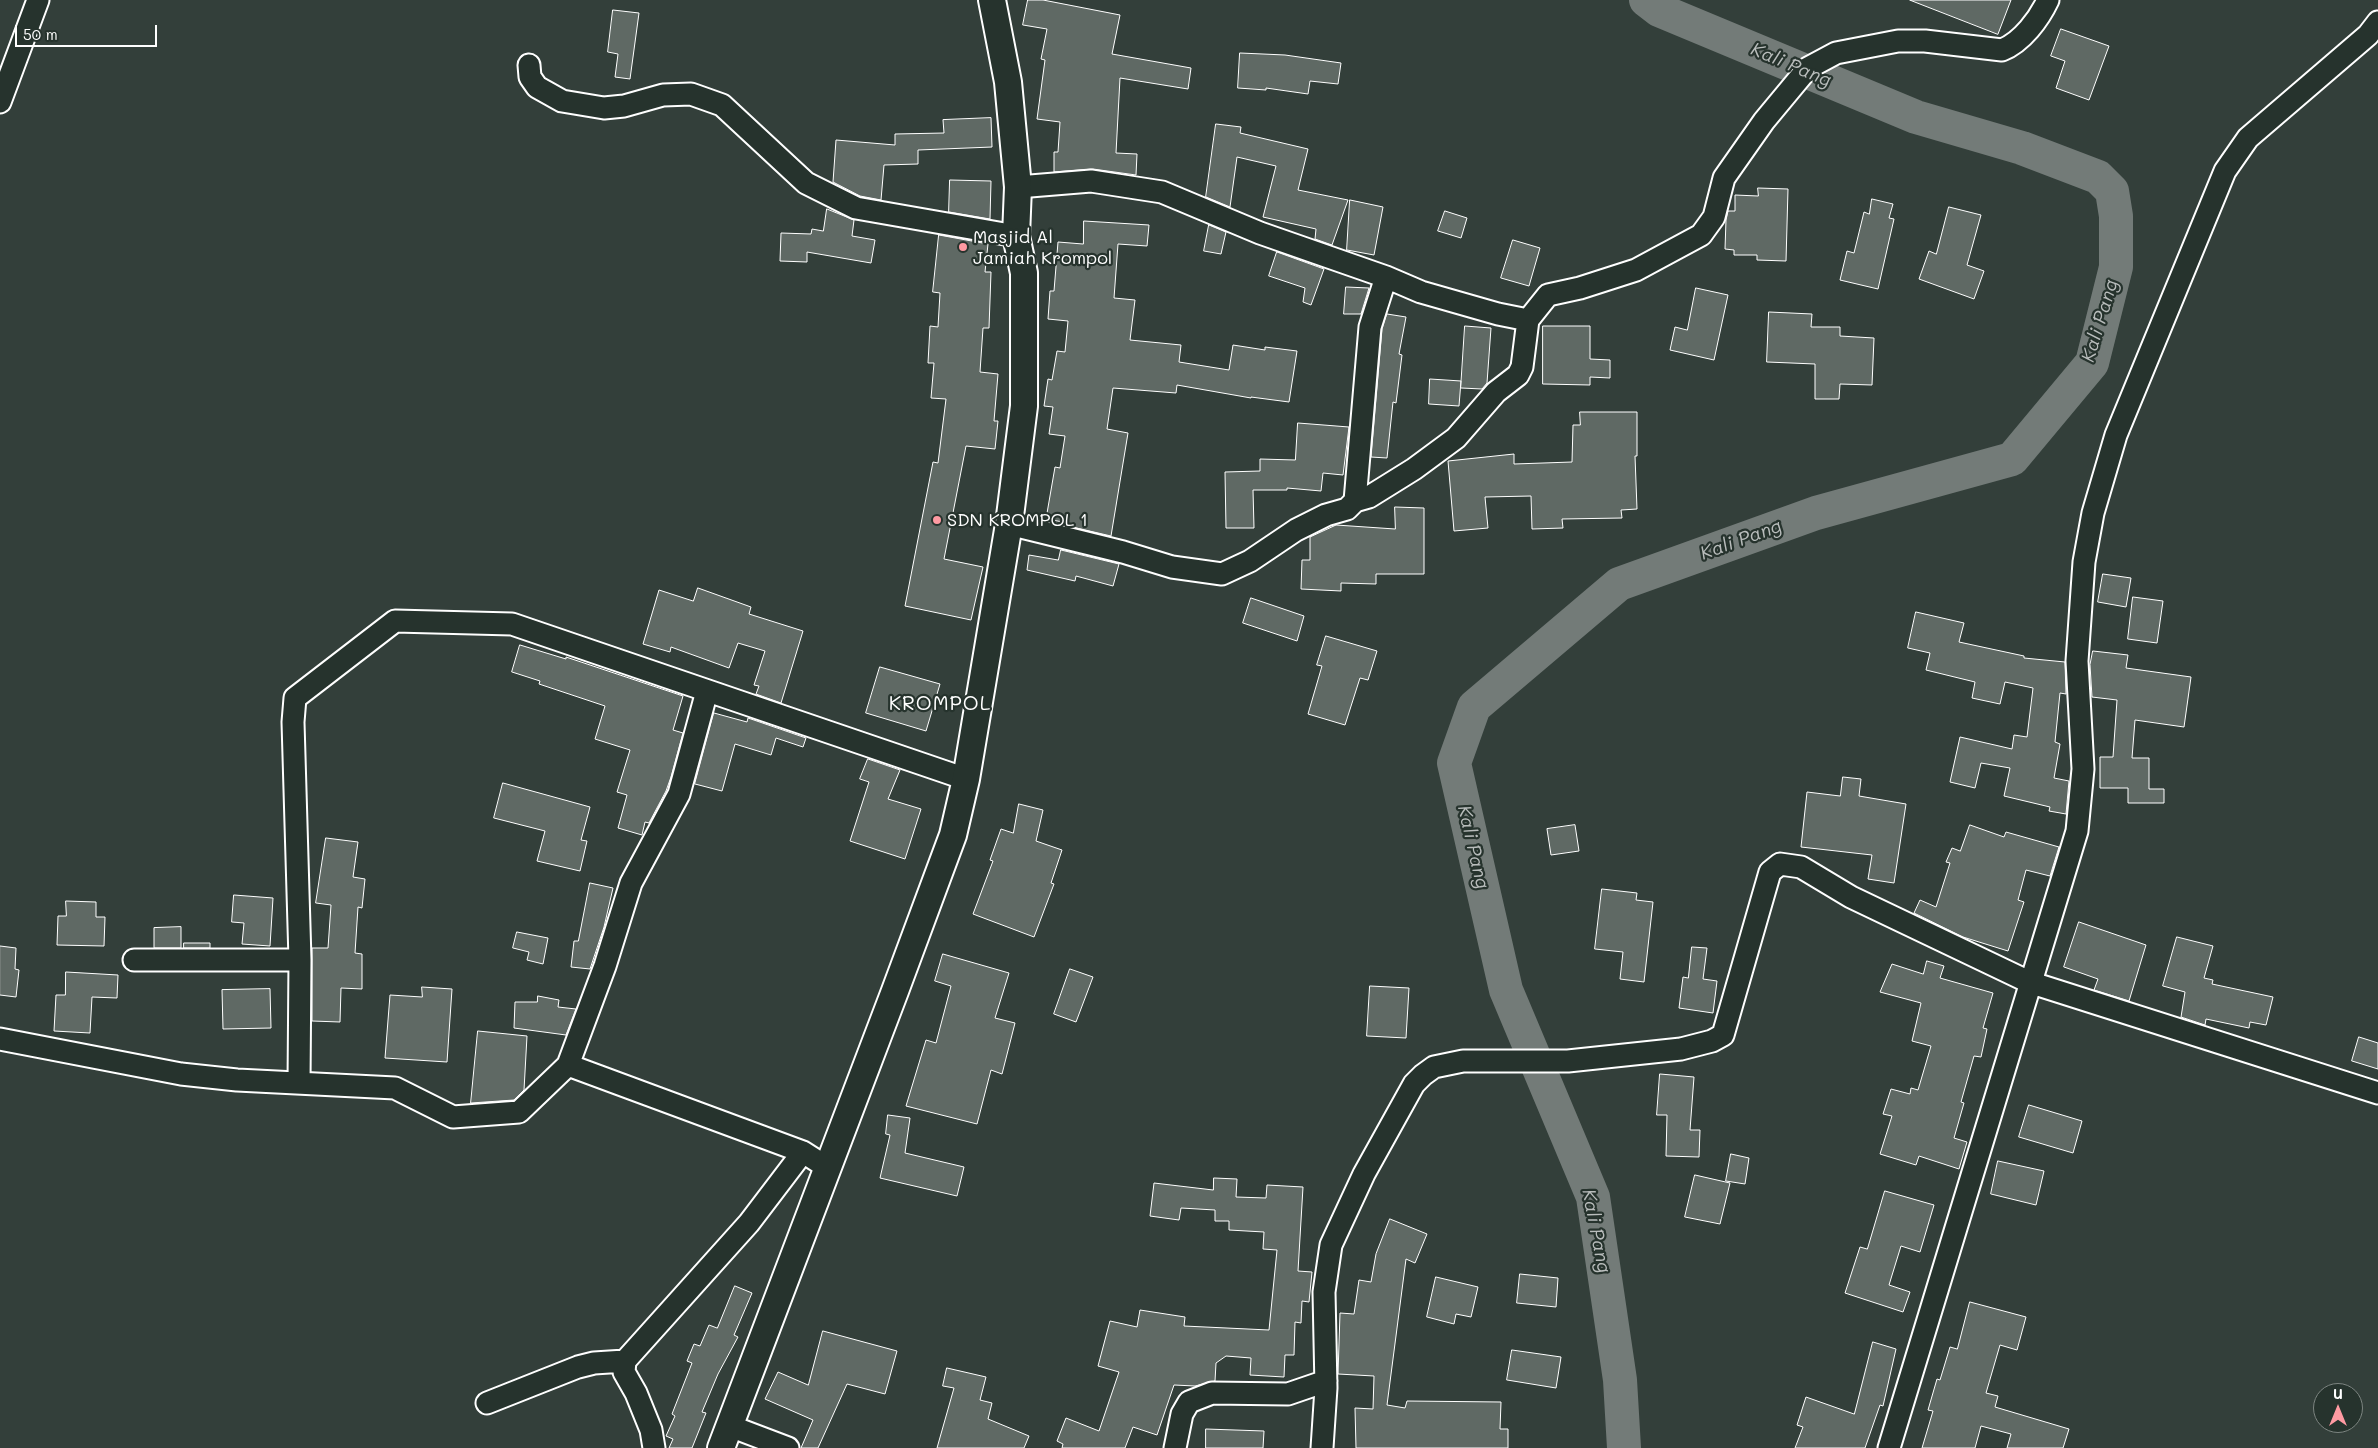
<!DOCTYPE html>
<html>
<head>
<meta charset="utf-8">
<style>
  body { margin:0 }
  #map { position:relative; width:2378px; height:1448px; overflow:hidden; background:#333f3a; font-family:Mali,sans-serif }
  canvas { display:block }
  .north { position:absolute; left:2313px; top:1383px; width:50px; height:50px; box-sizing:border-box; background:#26332d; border:1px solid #7d8581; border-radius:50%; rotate:0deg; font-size:14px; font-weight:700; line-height:20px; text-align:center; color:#fff }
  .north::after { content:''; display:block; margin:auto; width:18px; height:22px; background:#ff9aa2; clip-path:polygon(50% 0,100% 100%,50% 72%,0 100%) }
  .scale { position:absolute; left:15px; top:25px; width:142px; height:22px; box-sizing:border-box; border:2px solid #fff; border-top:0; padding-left:6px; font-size:15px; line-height:18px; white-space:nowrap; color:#fff; -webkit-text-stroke:4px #26332d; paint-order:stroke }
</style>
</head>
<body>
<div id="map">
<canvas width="2378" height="1448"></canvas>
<div class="north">U</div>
<div class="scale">50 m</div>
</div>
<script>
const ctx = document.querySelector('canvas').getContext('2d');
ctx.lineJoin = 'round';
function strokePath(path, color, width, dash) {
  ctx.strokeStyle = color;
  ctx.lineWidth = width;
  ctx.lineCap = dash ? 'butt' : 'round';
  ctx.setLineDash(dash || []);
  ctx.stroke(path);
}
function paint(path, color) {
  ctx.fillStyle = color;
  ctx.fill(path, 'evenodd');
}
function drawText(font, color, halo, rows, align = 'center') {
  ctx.font = font + ' Mali,sans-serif';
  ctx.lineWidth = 4.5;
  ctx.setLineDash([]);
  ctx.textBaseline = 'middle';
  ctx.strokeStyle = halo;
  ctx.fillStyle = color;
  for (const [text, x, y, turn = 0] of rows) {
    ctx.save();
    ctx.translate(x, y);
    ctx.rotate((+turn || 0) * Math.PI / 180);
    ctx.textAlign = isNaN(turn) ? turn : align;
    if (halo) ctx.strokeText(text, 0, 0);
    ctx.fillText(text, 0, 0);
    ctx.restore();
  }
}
const river = new Path2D(`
  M1624,1448L1620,1380L1593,1197L1506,990L1454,763L1474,707L1619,584L1816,513L2012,459L2092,363L2116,267V216L2112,191L2098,177L2022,148L1916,117L1659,10L1646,0`);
const building = new Path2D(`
  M1028,0H1043L1120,15L1112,54L1191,68L1188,89L1120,78L1116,153L1137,154L1136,175L1093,169L1054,172V152H1058L1060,122L1037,119L1045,60L1041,59L1047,29L1023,25Z
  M1910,0H2011L1998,34Z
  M613,10L639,13L630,79L615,77L618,54L608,52Z
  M2061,29L2109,46L2089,100L2056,88L2065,61L2051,56Z
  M1240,53L1285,55L1341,63L1338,84L1310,81L1308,94L1266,88V90L1238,88Z
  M991,118L992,147L918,150V164L884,165L881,200L860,196L833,182L836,140L895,145V134L944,133L943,120Z
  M1216,124L1241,127L1240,133L1308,149L1298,190L1348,200L1332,245L1315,239L1316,229L1263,217L1276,166L1237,157L1230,207L1206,197Z
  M950,180L991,181L990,219L949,212Z
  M1758,188L1788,189L1786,261L1757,260V255H1734V250L1725,249L1726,220L1728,211H1735V195L1758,196Z
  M1872,199L1893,204L1889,218L1894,219L1878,289L1840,280L1847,251L1854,253L1864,212L1869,214Z
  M1350,200L1383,207L1374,255L1347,250Z
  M1949,207L1981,215L1967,265L1984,271L1974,299L1919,279L1929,251L1936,254Z
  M827,209L854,220L852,236L875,240L871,263L807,252V262L780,261L781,233L811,234L812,229L823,231Z
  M1445,211L1467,218L1461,238L1438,231Z
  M1084,221L1149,225L1147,246L1118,244L1114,298L1135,300L1130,340L1181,345L1179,362L1229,370L1233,345L1265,350V347L1297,351L1289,402L1251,397V398L1177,385L1176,393L1113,388L1107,429L1128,433L1111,536L1068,526L1069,523L1046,519L1055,467L1060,468L1065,436L1049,434L1053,407L1044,406L1048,379L1052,380L1057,351L1065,352L1068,321L1048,319L1050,291H1054L1058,242L1083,244Z
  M1209,225L1226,232L1221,254L1204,251Z
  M939,235L988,244L985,272H991L989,328H983L980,372L998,374L994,421H998L995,449L966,446L944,559L983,567L971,620L905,606L933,462L938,463L946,399L931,398L934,363H928L930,326L938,327L940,293L933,292Z
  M1513,240L1540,248L1529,286L1501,278Z
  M1277,252L1324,269L1311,305L1303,302L1305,288L1269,276Z
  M1346,287L1369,288L1361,314H1344Z
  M1696,288L1728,295L1714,360L1670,350L1675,327L1687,330Z
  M1769,312L1812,314L1811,327H1840V336L1874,338L1872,385L1840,384L1839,399H1815V364L1767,362Z
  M1387,314L1406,317L1399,354L1402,355L1396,403L1393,402L1387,458L1371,457L1382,329Z
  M1465,326L1491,328L1487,383L1482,389L1461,388Z
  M1543,326H1590V359L1610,360V378L1590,377V385L1543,384Z
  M1430,379L1461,381L1459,406L1429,404Z
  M1580,412H1637V456H1635L1637,509L1621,510L1622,518L1562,519L1563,528L1532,529L1531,496L1485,497L1488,528L1454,531L1448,461L1514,454V464L1572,462L1573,425H1580Z
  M1298,423L1349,427L1343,475L1323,473L1321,491L1287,488V490H1253L1254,528H1226L1225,472L1260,471V459L1295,460Z
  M1395,507L1424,508V574H1376V584L1341,583V591L1301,589L1302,560H1310V537L1336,525L1395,529Z
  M1061,550L1119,564L1113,586L1076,576L1075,581L1027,570L1029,555L1058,560Z
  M2103,574L2131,578L2126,607L2098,602Z
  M698,588L751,607L749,614L803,631L781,703L756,694L759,686L754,685L765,651L738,643L729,668L671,647L670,652L643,644L659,590L693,601Z
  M2133,597L2163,601L2157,643L2128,639Z
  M1251,598L1304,616L1297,641L1243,623Z
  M1916,612L1964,623L1959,642L2024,656V658L2065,662L2066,694L2060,693L2055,742L2060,744L2054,778L2069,781L2066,814L2049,811L2050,807L2004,796L2010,768L1981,763L1975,788L1950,782L1960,737L2012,749L2014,735L2027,737L2033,688L2005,682L2000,704L1972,698L1975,682L1926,670L1930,653L1908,648Z
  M1326,636L1377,651L1368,680L1360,678L1345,725L1308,714L1322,666L1317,665Z
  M520,645L566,659V657L683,696L673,730L683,733L671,777L666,791L649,823L645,822L642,835L618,828L627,795L617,792L630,750L595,739L605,706L539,684L540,681L512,672Z
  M2093,651L2128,655L2126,668L2191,677L2184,727L2135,720L2132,758H2149V789H2164V803H2128V788H2100V757H2113L2117,700L2092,697L2090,665Z
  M880,667L940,684L926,731L866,713Z
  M714,713L747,722L748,718L806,738L803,747L776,738L771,755L735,744L722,791L695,784Z
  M868,759L900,770L888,799L921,809L905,859L850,841L869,782L860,779Z
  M1843,777L1861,779L1859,796L1906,804L1894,883L1868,879L1872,855L1801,847L1807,792L1840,796Z
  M503,783L590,807L581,840L587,841L580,871L537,861L545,831L494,818Z
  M1019,804L1043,810L1036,841L1062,850L1051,883L1054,884L1034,937L973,914L993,861L990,860L1001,829L1013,833Z
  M1575,825L1579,851L1551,855L1547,829Z
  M1970,825L2004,837L2006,832L2059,847L2050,876L2026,870L2018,900L2024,902L2008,951L1963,937L1914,913L1920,900L1936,907L1950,863L1946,862L1952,848L1960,851Z
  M326,838L358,842L353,877L365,879L362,908L358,907L355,953L362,954V989L341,988L340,1022L312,1021V948H328L331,905L316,903Z
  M590,883L613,888L604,927L590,969L571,967L574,941H578Z
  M1602,889L1637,893L1636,900L1653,902L1644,982L1620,979L1623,952L1595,949Z
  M234,895L273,898L270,946L242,944L244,923L232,922Z
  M66,901L96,902V917H105L104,946L57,945L58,916H66Z
  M2079,922L2146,945L2129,1001L2094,990L2098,979L2064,967Z
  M181,927V948H154V928Z
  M517,932L548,938L543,964L527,960L529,952L513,948Z
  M2177,937L2213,946L2204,978L2213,980L2212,984L2273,997L2266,1025L2250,1022L2249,1028L2206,1019L2205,1025L2181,1017L2185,992L2163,986Z
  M184,943H210V948H184Z
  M0,946L16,948L15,969L19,970L16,997L0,995Z
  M1692,947L1707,948L1703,979L1717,981L1713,1013L1679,1008L1683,977L1688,978Z
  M943,954L1009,973L995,1018L1015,1023L1002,1074L991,1070L977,1124L906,1106L926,1040L936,1043L951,986L935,981Z
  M1927,961L1944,966L1940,978L1993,993L1983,1028L1987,1029L1981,1057L1974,1056L1961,1102L1964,1103L1954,1138L1967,1142L1959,1169L1919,1156L1916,1165L1880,1154L1892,1116L1883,1114L1891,1089L1910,1094L1911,1088L1918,1090L1931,1046L1912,1041L1921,1003L1880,992L1892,964L1923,974Z
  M1070,969L1093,977L1076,1022L1054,1014Z
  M66,972L118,975L117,998L92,997L90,1033L54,1031L56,995H65Z
  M1370,986L1409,988L1406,1038L1367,1036Z
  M422,987L452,989L447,1062L385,1058L390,995L422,997Z
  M270,989L271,1028L223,1029L222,990Z
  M538,996L559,1000L558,1007L576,1009L566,1035L514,1028L515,1002H537Z
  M478,1031L527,1036L524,1090L514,1100L471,1103Z
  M2359,1037L2378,1043V1069L2352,1061Z
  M1660,1074L1694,1077L1690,1130H1700L1699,1157L1666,1156L1667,1115H1657Z
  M2029,1105L2082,1121L2073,1153L2019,1137Z
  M888,1115L910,1118L905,1153L964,1167L957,1196L880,1178L890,1135L886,1134Z
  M1731,1154L1749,1158L1745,1184L1726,1181Z
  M1998,1161L2044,1171L2036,1205L1991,1194Z
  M1695,1175L1730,1183L1720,1224L1685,1217Z
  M1214,1178L1237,1179L1236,1197L1266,1198L1267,1185L1303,1187L1298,1271L1312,1272L1309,1302L1302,1301L1301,1323L1295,1322L1294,1355H1285L1284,1377L1250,1375L1251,1358L1226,1356L1216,1363L1215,1381L1195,1386L1174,1385L1157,1435L1133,1427L1125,1448H1062L1063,1444L1057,1441L1066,1418L1099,1431L1119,1372L1098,1366L1110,1321L1137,1327L1140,1310L1185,1317L1184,1326L1269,1330L1277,1250L1263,1249L1264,1232L1229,1230V1221H1215V1210L1181,1208L1179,1220L1150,1216L1154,1183L1213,1190Z
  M1885,1191L1934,1205L1920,1252L1901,1246L1889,1285L1910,1292L1903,1312L1845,1293L1860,1247L1867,1249Z
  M1390,1219L1427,1234L1415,1263L1406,1259L1387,1405L1405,1408L1407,1401L1501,1402L1500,1429H1508V1448H1356L1355,1408L1373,1409L1374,1376L1338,1374L1340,1313L1354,1314L1359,1280L1371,1282L1376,1254Z
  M1520,1274L1558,1278L1556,1307L1517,1303Z
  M1436,1277L1478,1287L1471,1317L1456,1314L1454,1324L1427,1317Z
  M735,1286L752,1293L734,1335L738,1337L718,1374L702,1412L706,1413L692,1448H669L673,1439L666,1436L675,1416L672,1414L692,1363L687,1361L694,1344L700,1346L709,1325L717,1328Z
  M1970,1302L2026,1317L2017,1350L2000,1345L1986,1393L1998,1396L1995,1407L2069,1429L2063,1448H2007L2011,1434L1981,1426L1975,1448H1922L1933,1411L1928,1410L1937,1379L1940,1380L1950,1347L1957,1349Z
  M823,1331L897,1351L885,1394L847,1384L818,1448H801L813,1420L765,1399L778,1372L808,1385Z
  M1873,1342L1896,1349L1883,1406L1880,1405L1865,1448H1795L1803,1427L1797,1425L1806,1397L1854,1414Z
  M1512,1350L1561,1357L1556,1388L1507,1380Z
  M947,1368L986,1377L980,1400L992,1403L988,1419L1029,1436L1024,1448H937L954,1388L943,1386Z
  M1206,1429L1264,1431L1263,1448H1206Z`);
const minor = new Path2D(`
  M529,65L530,77L537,87L562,101L604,108L624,106L663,95L691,94L722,105L806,183L856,208L1016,236
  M0,102L38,0
  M1018,187L1091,181L1162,192L1260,233L1386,277L1421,292L1498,314L1528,320
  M1355,501L1370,327L1386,277
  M1009,524L1123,552L1172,567L1222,574L1250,561L1296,530L1326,515L1347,509L1355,501L1369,497L1414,469L1456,438L1496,392L1518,375L1522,367L1528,320L1548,295L1580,288L1636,270L1701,235L1714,217L1724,178L1764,121L1808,68L1836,53L1898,41H1925L2002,50C2022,42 2039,19 2048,0
  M134,960H300
  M0,1039L181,1074L237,1080L395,1088L453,1117L519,1112L568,1065L803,1152L828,1168
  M568,1065L605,966L631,883L679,794L707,691
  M299,1083L300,960L293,722L295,698L395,621L512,624L966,779
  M487,1403L578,1367L594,1363L625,1361
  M730,1426L788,1448
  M654,1448L651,1430L636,1393L624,1372L625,1361L749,1223L803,1152
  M1175,1448L1182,1414L1189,1402L1212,1393L1288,1394L1326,1381
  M1322,1448L1326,1388L1324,1292L1331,1245L1364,1174L1414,1084L1423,1075L1434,1067L1463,1061H1568L1681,1049L1712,1041L1723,1035L1770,872L1780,864L1801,867L1851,897L2029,982L2378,1093
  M1889,1448L2077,831L2083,769L2077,661L2084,562L2093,513L2116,435L2225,171L2248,138L2368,35L2378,22`);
const tertiary = new Path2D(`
  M721,1448L895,991L953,835L966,779L1009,524L1024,406V273L1016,236L1018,187L1008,82L992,0`);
const markers = [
  [963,247,5,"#ff9aa2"],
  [937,520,5,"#ff9aa2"]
];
const poiNames = [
  ["Masjid Al",973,237],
  ["Jamiah Krompol",973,258],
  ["SDN KROMPOL 1",947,520]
];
const waterNames = [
  ["Kali Pang",1791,65,23],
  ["Kali Pang",2100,321,-73],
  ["Kali Pang",1741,540,-20],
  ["Kali Pang",1473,847,77],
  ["Kali Pang",1596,1231,79]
];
const quarterNames = [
  ["KROMPOL",940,704]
];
strokePath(river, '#737b78', 34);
paint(building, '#5f6964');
strokePath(building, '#fff', 1);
strokePath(minor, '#fff', 25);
strokePath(tertiary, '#fff', 30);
strokePath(minor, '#26332d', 21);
strokePath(tertiary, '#26332d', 26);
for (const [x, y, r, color] of markers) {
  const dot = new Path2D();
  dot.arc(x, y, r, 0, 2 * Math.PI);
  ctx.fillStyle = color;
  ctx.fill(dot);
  strokePath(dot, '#26332d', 2);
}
drawText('18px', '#fff', '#26332d', poiNames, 'left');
drawText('italic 19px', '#b9bdbc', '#26332d', waterNames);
ctx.letterSpacing = '1px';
drawText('20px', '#fff', '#26332d', quarterNames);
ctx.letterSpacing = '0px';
</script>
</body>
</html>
